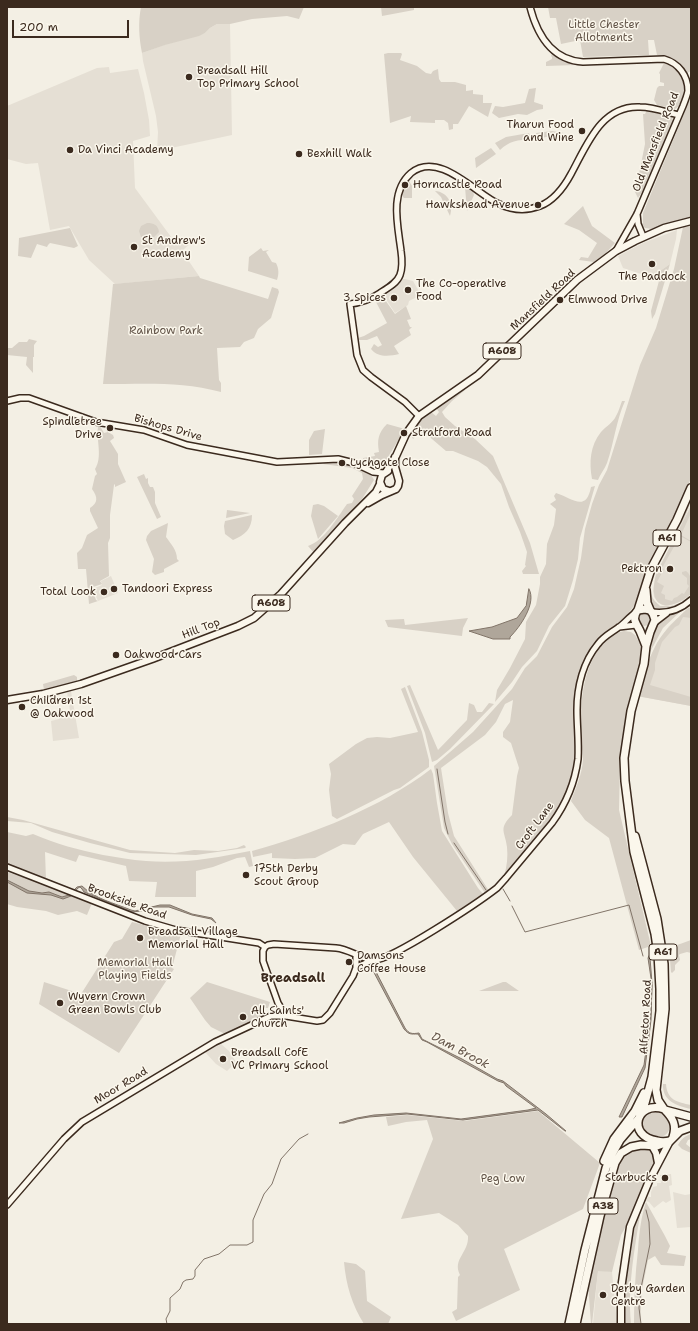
<!DOCTYPE html>
<html>
<head>
<meta charset="utf-8">
<style>
  body { margin:0 }
  #map { position:relative; width:698px; height:1331px; overflow:hidden; background:#f3efe4; font-family:"Shantell Sans",sans-serif }
  canvas { display:block }
  .frame { position:absolute; inset:0; border:8px solid #3b2a1e; pointer-events:none }
  .scale { position:absolute; left:12px; top:20px; width:117px; height:18px; box-sizing:border-box; border:2px solid #3b2a1e; border-top:0; padding-left:5px; font-size:12px; line-height:14px; white-space:nowrap; color:#3b2a1e; -webkit-text-stroke:3px #fbf7ec; paint-order:stroke }
</style>
</head>
<body>
<div id="map">
<canvas width="698" height="1331"></canvas>
<div class="frame"></div>
<div class="scale">200 m</div>
</div>
<script>
const ctx = document.querySelector('canvas').getContext('2d');
ctx.lineJoin = 'round';
function paint(path, color) {
  ctx.fillStyle = color;
  ctx.fill(path, 'evenodd');
}
function strokePath(path, color, width, dash) {
  ctx.strokeStyle = color;
  ctx.lineWidth = width;
  ctx.lineCap = dash ? 'butt' : 'round';
  ctx.setLineDash(dash || []);
  ctx.stroke(path);
}
function drawText(font, color, halo, rows, align = 'center') {
  ctx.font = font + ' "Shantell Sans",sans-serif';
  ctx.lineWidth = 3;
  ctx.setLineDash([]);
  ctx.textBaseline = 'middle';
  ctx.strokeStyle = halo;
  ctx.fillStyle = color;
  for (const [text, x, y, turn = 0] of rows) {
    ctx.save();
    ctx.translate(x, y);
    ctx.rotate((+turn || 0) * Math.PI / 180);
    ctx.textAlign = isNaN(turn) ? turn : align;
    if (halo) ctx.strokeText(text, 0, 0);
    ctx.fillText(text, 0, 0);
    ctx.restore();
  }
}
const built = new Path2D(`
  M217,24H230L232,135L157,151L158,132L156,116L143,61L142,53L164,45L205,33L210,28Z
  M109,67L110,73L138,69L144,93L149,120L150,136L133,141L135,188L177,245L179,244L188,237L192,242L183,250L186,257L199,276L115,284L89,260L69,226L50,230L38,163L26,164L7,159V106L97,68Z
  M677,230L676,239L670,264L653,276L644,275L623,268L618,256L643,243Z
  M401,279H405L413,281L421,295L409,301L408,305L395,313L384,296L395,288Z
  M691,506V594L683,601L668,606H665L659,603L654,597L653,591L655,577L657,572Z
  M111,576L118,593L98,601L93,589L102,585L101,581Z
  M691,606V706L637,696L649,660L657,643L669,626Z
  M71,691L79,738L53,741L51,721L59,719V713L70,711L67,692Z
  M220,1043L229,1051L236,1062L227,1071L216,1064L205,1052Z
  M671,1174L672,1185L669,1186L671,1200L666,1203L663,1201L654,1208L649,1202L646,1201L648,1197H651V1192L653,1187L657,1186V1183H661L660,1175Z
  M673,1192L685,1195L691,1194V1227L677,1228Z
  M598,1270L612,1272L617,1324H593Z`);
const green = new Path2D(`
  M141,7H304L299,19L287,16L252,19L230,24H217L210,28L205,33L199,36L165,45L142,53C139,38 138,22 141,7Z
  M381,7H414V10L382,16Z
  M548,7H691V71L687,73C680,61 671,57 657,55L654,40H648L649,55L583,57L580,40L561,44L556,18H550Z
  M388,53H401L402,54L400,60L417,66L426,73L431,74L433,71L438,69L439,79L441,82H455L466,85V91L473,90V94L483,95V103H492L488,117L469,106L458,124H453V129L449,130L448,123L444,120H435V123L410,122L411,116L390,123L384,54Z
  M552,54L564,62L576,65L546,66V62L552,59V57L551,56Z
  M664,63C679,68 688,83 682,99C681,103 679,107 675,109L657,105L654,100L657,88L659,86H664V83L660,82V74L659,73Z
  M536,88L534,102L543,105V109L537,110L527,115L518,114L499,118L492,113L495,106L503,107L525,103L529,89Z
  M691,97V217L652,229L645,228L641,224L643,223V213Z
  M647,110L670,116L672,117L673,121L668,135L669,136L644,193L642,192L638,198L634,190L638,184H643L644,179L640,178L639,174L645,144L643,114H645Z
  M552,131L564,133L537,139L536,133Z
  M529,133L531,139C518,140 509,141 500,150L495,143L506,137Z
  M491,148L496,154L476,168L475,158Z
  M409,181L412,186V198H404L402,196L403,190Z
  M465,187L473,192L474,195L467,211Z
  M435,191C448,192 454,204 450,216L441,197Z
  M583,206L592,226L615,243L605,254L594,262L579,260L581,257L588,258L597,243L579,230L564,224Z
  M147,223C154,223 158,225 159,232L154,237L146,239L141,237L139,231L141,226Z
  M691,226V478C687,488 684,497 680,506C670,528 657,549 647,571C642,584 639,599 631,610C624,620 611,627 602,636C593,644 586,658 581,669C570,697 577,722 576,750C575,801 535,839 504,876C507,866 508,857 507,847C505,831 498,829 512,815L517,776L519,768L511,743L503,737V732L510,722L513,700L505,704L496,722L485,735L441,768L448,813L454,836L489,891L485,893L452,844L444,828L434,766L473,732L512,689L525,668L537,656L552,627L567,607L574,589L581,558L585,529L592,504L599,485L607,470L640,365L656,328L674,269L683,227Z
  M70,228L78,246L74,248L50,243L48,245L47,247L37,244L31,258L18,256L19,238Z
  M261,248L263,251L269,250L266,252L272,262L276,263C279,269 279,274 277,280L248,271L249,257Z
  M670,264L655,314L652,319L651,311L660,277L653,276Z
  M199,276L200,278L268,299L272,287L278,289L279,292L271,318L258,329L254,338L244,342L240,347L217,348L219,380L221,383V392C181,381 144,384 103,384L113,284Z
  M383,297L395,314L406,306L411,319L407,320L410,327H412L409,330L411,335L394,346L399,354C390,356 378,358 371,349L374,344L378,347L382,345L377,336L367,340H358V338L364,336L387,323L376,302Z
  M29,339L37,341L34,345V357H33V373L26,365L27,357L7,355V348H12L19,342H27Z
  M464,389L465,390L452,401L442,412L445,417L455,426L475,439L493,456L530,543L539,574H523L522,571L526,566L525,565L527,552L520,532L509,507L501,484L487,467L478,461L453,451H446L425,433H419L413,439L410,434L421,419L431,412L436,416L439,412L436,408Z
  M622,401H625C616,421 614,443 607,463C605,469 600,474 598,480L592,479C589,462 590,446 601,432C606,426 613,423 616,416C619,411 620,406 622,401Z
  M387,424L405,429L382,467C375,472 369,465 363,461V458L375,456L374,453L379,452C377,440 378,433 387,424Z
  M100,426L104,433L108,432L113,435L114,438L110,441L118,454V464L126,482L115,487V484L114,485L110,515V538L108,543L109,576L100,581L102,584L93,587V591L96,600L98,601L89,604L86,569H78L77,553L82,548L87,535L98,528L90,511V508C98,503 98,497 92,489L95,476L97,474L95,469C103,457 96,440 98,427Z
  M325,429L322,454L309,455V440L314,431Z
  M326,462C338,463 370,467 374,480L362,499L314,553L308,546C324,541 337,518 347,504L352,503L354,499L352,496L363,479L362,473L352,468L323,464Z
  M144,474L146,479L148,478V483L150,487H153L155,492V503L161,517L157,519L137,477Z
  M595,486L580,538L578,559L573,580L565,606L549,626L537,651L522,667L512,682L495,702L497,690L510,668L525,639L526,622L536,605L540,584V577L546,564L547,544L554,525L556,509L550,504L556,500L554,496L556,493C572,498 586,513 591,487Z
  M691,496C691,523 642,572 652,596C653,600 657,603 660,606H671L686,601C679,605 673,608 665,609C645,611 648,592 651,579Z
  M318,504L324,506L338,516L318,539L311,516L313,505Z
  M691,506V513L681,535L691,541V542L680,536L662,568L664,569L657,582L664,586L661,593L665,595V599L672,601L674,598L677,597L682,593L684,594L689,586L687,584V578L682,574V572L686,571C693,576 691,586 691,594C665,615 646,606 657,572Z
  M227,510L250,513L226,518Z
  M252,515C252,529 245,535 233,540L225,534L224,526L225,521Z
  M168,523L166,537C171,544 177,550 177,559L179,561L164,569V572L155,575L152,572L154,559L146,540L147,536L151,531Z
  M688,608H691V618L683,617L679,625L675,627L662,642L655,663V670L650,685L691,697V706L637,696C643,678 648,659 657,643C665,629 677,619 688,608Z
  M681,611L663,628L650,652C652,627 657,619 681,611Z
  M637 619a7 7 0 1 1 14 0a7 7 0 1 1-14 0Z
  M468,618L463,628L462,636L388,627L385,620L404,619L405,625Z
  M624,631L631,632L635,635L641,645L643,653L632,691L625,722L620,766L619,810L651,946L639,950L609,838L585,820L571,801C576,788 582,774 583,760C583,753 581,746 581,739C580,709 581,676 598,650C605,641 613,633 624,631Z
  M74,675L77,677V682L46,691L44,690L43,684Z
  M410,685L438,750L467,720L469,703L474,705L477,712H482L489,703L494,704L450,749L437,760L432,762L425,733L407,686Z
  M405,687L422,732L429,760V767L400,788L394,790L337,819L332,816L329,790L331,774L329,764L356,744L367,738L377,737L390,738L418,732L401,689Z
  M431,769L433,774L437,803L442,831L478,888L483,894L457,911L413,857L389,822L363,834L355,845L343,844L315,858L295,859L272,858V853L253,857L252,851C313,834 380,808 431,769Z
  M7,817L23,820L130,850L175,853L194,850L218,851L237,848L244,845L246,847L245,848L196,855L130,853L90,843L52,832L31,823L7,821Z
  M7,832L26,836L33,834C56,844 79,850 103,855C118,857 131,860 146,861C181,864 216,858 250,851L253,866L249,867L245,857L237,858L213,867L196,871V897H155L157,882L129,881L126,866L79,855L76,862L45,852L46,880L7,864Z
  M7,872L45,884L92,903L87,915L77,911L58,915L46,911L17,907L7,904Z
  M132,922L181,934L172,968L174,969L119,1053L39,1004L44,982L81,994L114,942L122,939Z
  M691,940V953L687,952L680,954L679,955L680,960L675,965V970L672,973L671,972L669,948Z
  M207,982L270,1002L268,1008H265L264,1017L225,1034L211,1027L205,1020L190,998Z
  M503,982H506L519,991H479Z
  M663,1084H666C667,1100 677,1102 691,1105V1109C677,1106 662,1101 663,1084Z
  M538,1111L600,1163L583,1209L504,1249L520,1290L456,1321L452,1312L457,1309L458,1277L460,1275C452,1259 469,1253 468,1236L458,1225L439,1213L401,1219L433,1139L427,1120L406,1122L388,1126L386,1117L407,1115L464,1121Z
  M657,1112C675,1116 674,1139 655,1137C638,1135 637,1112 657,1112Z
  M691,1134V1139L688,1140L686,1144L691,1148V1153L682,1149L678,1145C681,1139 685,1136 691,1134Z
  M639,1148C650,1148 655,1152 654,1163L624,1230L621,1235L612,1272L598,1271L592,1324H591L588,1283L616,1168C621,1157 627,1151 639,1148Z
  M642,1202C636,1242 627,1284 631,1324H624C624,1292 625,1254 634,1222C636,1216 640,1209 642,1202Z
  M646,1202L665,1236L670,1246L667,1253L686,1256L684,1266L661,1265L655,1256L648,1260L642,1289L640,1324H634C634,1299 635,1275 638,1250C639,1234 641,1217 646,1202Z
  M344,1262L356,1264L365,1271L367,1301L391,1317L388,1324H364C352,1305 346,1285 344,1262Z`);
const water = new Path2D(`
  M529,589C537,603 520,627 510,637V639H493L469,631L492,627L517,618L526,606Z
  M7,880L29,891L42,893L49,892L62,897L69,895L77,887L82,886C95,899 114,903 131,910L135,911L160,905H170L192,914L212,918L216,923L211,919L192,915L169,907H153L141,911L132,912L84,892L82,889L80,887L78,888L71,896L63,899L51,895L27,893L7,882Z
  M655,952V953L651,955L650,958L652,983L651,1020L645,1068L622,1117H619L644,1065L651,1013L652,985L648,958L650,954Z
  M373,966L405,1028C409,1034 412,1034 419,1033L422,1039L462,1059L497,1079L503,1081L546,1114L566,1131H565L538,1110L463,1120L407,1114L369,1117L357,1119L344,1123H339L357,1118L374,1115L406,1113L461,1119L528,1110L536,1108L506,1086L504,1083L498,1081L427,1042L422,1040L418,1034C411,1034 409,1035 404,1029L371,967Z`);
const stream = new Path2D(`
  M437,769L445,822L448,834
  M454,843L486,890
  M503,889L510,901
  M512,906L525,932L629,905L643,956
  M167,1324L166,1319L170,1311V1298L180,1289L183,1282L186,1280L193,1279L195,1276V1270L204,1259L219,1254L230,1245H247L253,1242V1220L264,1194L272,1184L281,1159L299,1139L308,1134
  M641,1324L639,1308L641,1288L650,1244L649,1222L646,1210`);
const minor = new Path2D(`
  M530,7C537,34 551,60 583,62L664,59C678,63 688,75 688,91C687,96 685,101 683,106L637,214L616,251
  M637,214L638,224L643,236
  M7,401L20,398H29L96,422L144,430L187,445L277,462L338,459L354,463L373,472L384,473
  M419,416L405,402L371,377L363,370L357,355L350,304C361,303 371,299 380,293C388,288 397,283 400,275C403,267 402,258 401,251C398,226 389,192 411,173C439,150 476,194 499,204C512,210 527,211 540,206C555,200 564,187 571,174C587,145 601,105 640,107C653,107 666,112 679,115
  M652,612C667,614 680,610 691,600
  M654,623L667,613
  M619,627L636,625
  M7,867L145,921L176,930L259,943L265,947
  M265,947L268,945L274,944L336,948C349,949 361,959 374,960C392,960 479,902 497,888L506,878L552,823C566,804 575,782 578,759C579,742 577,726 577,710C577,687 583,662 598,644C604,636 611,633 619,627C625,623 629,617 635,613
  M265,947L263,951V961L278,1003L286,1016
  M356,968V954
  M7,1205L64,1139L82,1122L215,1042L271,1016H286L317,1021L323,1020L330,1013L353,976L356,968L372,960`);
const major = new Path2D(`
  M388,471L382,475L380,482L383,489L389,491
  M386,472L396,456L406,434L419,416L478,375L577,280L616,251L635,241L664,228L691,221
  M368,503L382,495L396,489L398,486L399,481L395,467V457
  M7,700L43,694L81,684L152,659L238,626L254,618L281,594L345,523L376,492L380,484
  M651,1144L656,1153L658,1163
  M621,1324V1289L630,1227L649,1181L670,1141`);
const highway = new Path2D(`
  M646,590L647,603L650,610
  M638,610L645,609L650,610L653,614L655,620L650,632L646,646L644,664L631,711L624,758L625,781L634,852L655,934L658,954L660,989V1011L652,1077L645,1103L640,1115
  M646,646C644,641 642,636 640,631C636,623 631,618 638,610L651,569L677,520L691,488
  M635,836L657,919L664,964L665,1009L656,1090L658,1100L664,1109
  M665,1110L691,1117
  M673,1137C677,1125 673,1118 664,1109C636,1100 626,1136 657,1141C661,1142 665,1142 670,1141L680,1131L691,1127
  M604,1161L614,1139L635,1111L644,1093
  M569,1324L585,1250L606,1168L610,1158L620,1140L638,1119
  M576,1324L600,1216L615,1163L621,1153L631,1147L641,1145L657,1146L668,1142`);
const markers = [
  [189,77,4,"#3b2a1e"],
  [582,131,4,"#3b2a1e"],
  [70,150,4,"#3b2a1e"],
  [299,154,4,"#3b2a1e"],
  [405,185,4,"#3b2a1e"],
  [538,205,4,"#3b2a1e"],
  [134,247,4,"#3b2a1e"],
  [652,264,4,"#3b2a1e"],
  [408,290,4,"#3b2a1e"],
  [394,298,4,"#3b2a1e"],
  [560,300,4,"#3b2a1e"],
  [110,428,4,"#3b2a1e"],
  [404,433,4,"#3b2a1e"],
  [342,463,4,"#3b2a1e"],
  [670,569,4,"#3b2a1e"],
  [114,589,4,"#3b2a1e"],
  [104,592,4,"#3b2a1e"],
  [116,655,4,"#3b2a1e"],
  [22,707,4,"#3b2a1e"],
  [246,875,4,"#3b2a1e"],
  [140,938,4,"#3b2a1e"],
  [349,962,4,"#3b2a1e"],
  [60,1003,4,"#3b2a1e"],
  [243,1017,4,"#3b2a1e"],
  [223,1059,4,"#3b2a1e"],
  [665,1178,4,"#3b2a1e"],
  [603,1295,4,"#3b2a1e"]
];
const shields = [
  [502,351,38],
  [667,538,28],
  [271,603,38],
  [663,952,28],
  [603,1206,30]
];
const shieldNames = [
  ["A608",502,351],
  ["A61",667,538],
  ["A608",271,603],
  ["A61",663,952],
  ["A38",603,1206]
];
const parkNames = [
  ["Little Chester",604,25],
  ["Allotments",604,38],
  ["Rainbow Park",166,331],
  ["Memorial Hall",135,963],
  ["Playing Fields",135,976],
  ["Peg Low",503,1179]
];
const poiNames = [
  ["Breadsall Hill",197,71],
  ["Top Primary School",197,84],
  ["Tharun Food",574,125,"right"],
  ["and Wine",574,138,"right"],
  ["Da Vinci Academy",78,150],
  ["Bexhill Walk",307,154],
  ["Horncastle Road",413,185],
  ["Hawkshead Avenue",530,205,"right"],
  ["St Andrew's",142,241],
  ["Academy",142,254],
  ["The Paddock",652,277,"center"],
  ["The Co-operative",416,284],
  ["Food",416,297],
  ["3 Spices",386,298,"right"],
  ["Elmwood Drive",568,300],
  ["Spindletree",102,422,"right"],
  ["Drive",102,435,"right"],
  ["Stratford Road",412,433],
  ["Lychgate Close",350,463],
  ["Pektron",662,569,"right"],
  ["Tandoori Express",122,589],
  ["Total Look",96,592,"right"],
  ["Oakwood Cars",124,655],
  ["Children 1st",30,701],
  ["@ Oakwood",30,714],
  ["175th Derby",254,869],
  ["Scout Group",254,882],
  ["Breadsall Village",148,932],
  ["Memorial Hall",148,945],
  ["Damsons",357,956],
  ["Coffee House",357,969],
  ["Wyvern Crown",68,997],
  ["Green Bowls Club",68,1010],
  ["All Saints'",251,1011],
  ["Church",251,1024],
  ["Breadsall CofE",231,1053],
  ["VC Primary School",231,1066],
  ["Starbucks",657,1178,"right"],
  ["Derby Garden",611,1289],
  ["Centre",611,1302]
];
const streetNames = [
  ["Old Mansfield Road",656,142,-68],
  ["Mansfield Road",543,300,-43],
  ["Bishops Drive",168,428,16],
  ["Hill Top",201,629,-21],
  ["Croft Lane",535,826,-53],
  ["Brookside Road",127,902,20],
  ["Alfreton Road",646,1017,-87],
  ["Moor Road",121,1086,-31]
];
const waterNames = [
  ["Dam Brook",460,1051,28]
];
const quarterNames = [
  ["Breadsall",293,979]
];
paint(built, '#e5dfd4');
paint(green, '#d8d1c6');
paint(water, '#afa69a');
strokePath(water, '#817468', 1);
strokePath(stream, '#817468', 1);
strokePath(minor, '#3b2a1e', 8);
strokePath(major, '#3b2a1e', 9);
strokePath(highway, '#3b2a1e', 10);
strokePath(minor, '#fbf7ec', 5);
strokePath(major, '#fbf7ec', 6);
strokePath(highway, '#fbf7ec', 7);
for (const [x, y, r, color] of markers) {
  const dot = new Path2D();
  dot.arc(x, y, r, 0, 2 * Math.PI);
  ctx.fillStyle = color;
  ctx.fill(dot);
  strokePath(dot, '#fbf7ec', 1.5);
}
for (const [x, y, w] of shields) {
  const box = new Path2D();
  box.roundRect(x - w / 2, y - 8, w, 16, 3);
  ctx.fillStyle = '#fbf7ec';
  ctx.fill(box);
  strokePath(box, '#3b2a1e', 1);
}
drawText('bold 10px', '#3b2a1e', null, shieldNames);
drawText('11px', '#625448', '#fbf7ec', parkNames);
drawText('11px', '#3b2a1e', '#fbf7ec', poiNames, 'left');
drawText('11px', '#3b2a1e', '#fbf7ec', streetNames);
drawText('italic 12px', '#645549', '#fbf7ec', waterNames);
drawText('bold 13px', '#3b2a1e', '#fbf7ec', quarterNames);
</script>
</body>
</html>
